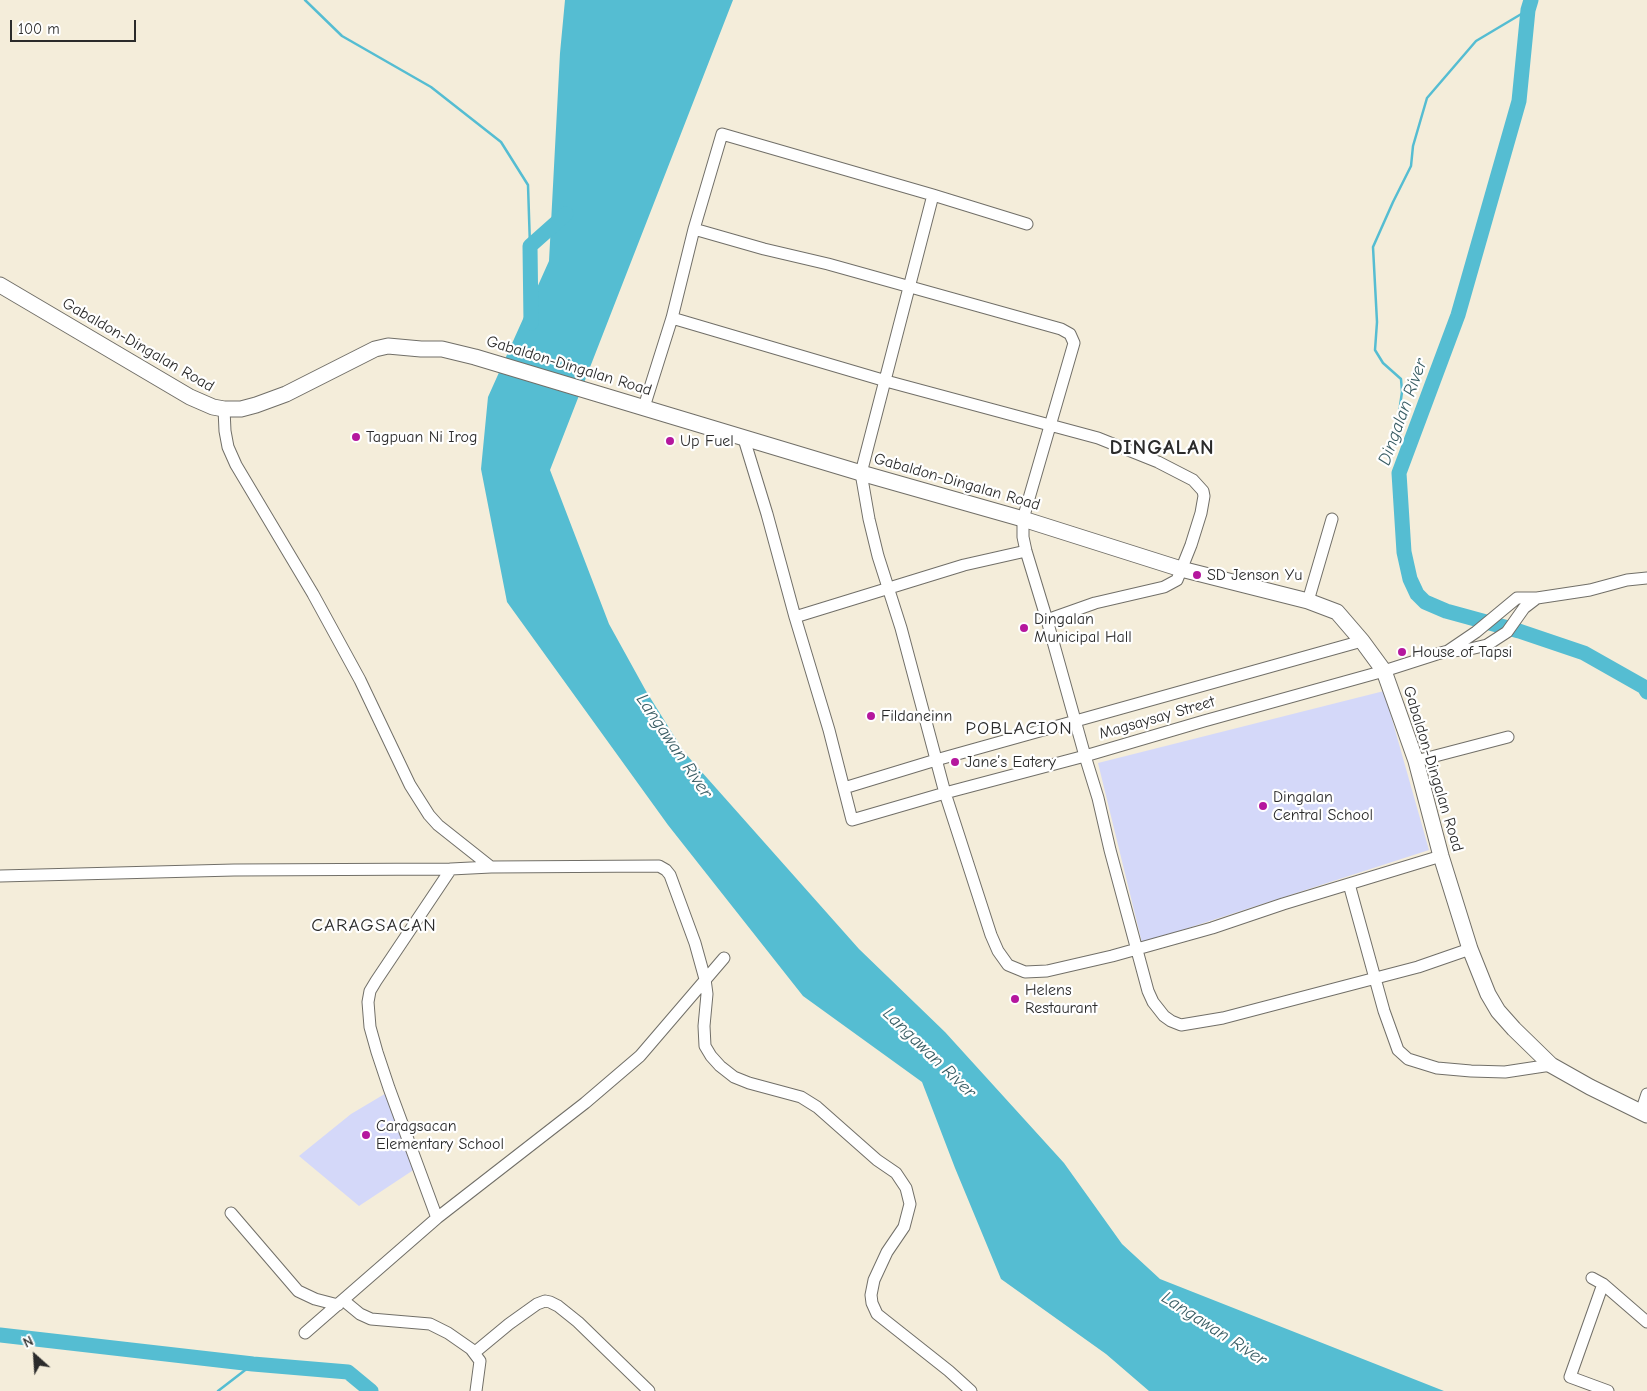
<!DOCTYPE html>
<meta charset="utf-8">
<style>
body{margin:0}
#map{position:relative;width:1647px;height:1391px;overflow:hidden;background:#f4edda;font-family:"Comic Neue",sans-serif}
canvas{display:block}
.north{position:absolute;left:10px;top:1331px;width:50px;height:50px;-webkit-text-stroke:4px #fff;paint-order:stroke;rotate:334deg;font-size:14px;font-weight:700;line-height:20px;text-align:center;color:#2b2b2b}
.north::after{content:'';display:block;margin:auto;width:18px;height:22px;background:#2b2b2b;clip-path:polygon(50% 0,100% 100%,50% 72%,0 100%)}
.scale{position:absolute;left:10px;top:20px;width:126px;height:22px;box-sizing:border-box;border:2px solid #2b2b2b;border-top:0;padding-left:6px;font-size:15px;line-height:18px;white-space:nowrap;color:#2b2b2b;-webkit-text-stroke:4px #fff;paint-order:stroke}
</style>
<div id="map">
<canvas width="1647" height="1391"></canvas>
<div class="north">N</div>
<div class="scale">100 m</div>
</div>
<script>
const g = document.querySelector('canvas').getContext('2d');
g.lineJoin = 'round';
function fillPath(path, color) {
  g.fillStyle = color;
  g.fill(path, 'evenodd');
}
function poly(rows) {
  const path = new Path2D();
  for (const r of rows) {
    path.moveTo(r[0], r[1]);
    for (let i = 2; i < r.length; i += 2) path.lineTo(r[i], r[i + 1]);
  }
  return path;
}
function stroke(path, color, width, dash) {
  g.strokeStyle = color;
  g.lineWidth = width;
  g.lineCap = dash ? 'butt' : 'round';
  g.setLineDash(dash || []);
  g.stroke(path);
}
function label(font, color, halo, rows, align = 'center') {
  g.font = font + ' "Comic Neue",sans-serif';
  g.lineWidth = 4.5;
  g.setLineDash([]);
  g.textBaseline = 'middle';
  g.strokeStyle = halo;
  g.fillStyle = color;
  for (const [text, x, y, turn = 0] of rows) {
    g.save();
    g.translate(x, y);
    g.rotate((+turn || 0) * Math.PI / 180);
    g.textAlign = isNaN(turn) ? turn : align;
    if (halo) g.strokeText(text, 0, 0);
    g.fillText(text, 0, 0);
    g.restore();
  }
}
fillPath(poly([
 [1384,691,1429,850,1142,943,1098,763],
 [388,1092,421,1165,359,1206,299,1156,351,1114]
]), '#d4d8f9');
fillPath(poly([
 [565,0,733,0,550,470,609,624,646,691,684,752,859,949,945,1032,1064,1163,1122,1244,1160,1279,1444,1391,1149,1391,1106,1354,1001,1279,955,1168,922,1082,803,996,668,825,507,602,481,469,488,397,549,261,560,53]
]), '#55bdd2');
stroke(poly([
 [305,0,342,36,431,87,501,142,528,185,530,246],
 [1407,452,1395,423,1399,413,1402,392,1401,379,1383,363,1375,350,1377,322,1373,247,1393,202,1411,166,1413,146,1427,98,1476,41,1528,10],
 [218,1391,253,1364]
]), '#55bdd2', 2.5);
stroke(poly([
 [1531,0,1528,10,1519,101,1458,315,1399,473,1404,552,1410,579,1417,594,1425,602,1446,611,1519,631,1584,653,1644,687,1647,692],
 [531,323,530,246,566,214],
 [0,1335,253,1364,348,1372,371,1391]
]), '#55bdd2', 15);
const minor = poly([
 [933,195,861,473,869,519,878,556,901,628,945,793,991,935,998,951,1008,965,1025,972,1047,971,1112,956,1212,928,1283,904,1441,856],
 [694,229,764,249,828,264,1061,329,1070,334,1074,343,1023,519,1023,537,1026,551,1047,620,1085,756,1098,798,1110,850,1148,991,1153,1002,1164,1016,1171,1021,1181,1025,1223,1018,1418,967,1470,949],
 [672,318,886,381,1098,438,1158,462,1193,480,1203,491,1204,496,1201,513,1191,545,1177,580,1164,587,1095,603,1047,620],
 [644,407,672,318,694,229,722,134,933,195,1027,224],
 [224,409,225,431,228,447,236,465,313,594,360,680,410,785,429,815,438,825,491,867,659,866,666,870,670,875,695,943,705,979,707,994,704,1026,705,1046,711,1056,720,1066,734,1077,749,1083,801,1097,817,1107,877,1160,896,1173,906,1188,910,1204,904,1227,887,1252,874,1280,871,1295,872,1303,877,1314,949,1371,971,1391],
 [744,439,767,514,795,617,829,730,852,820,945,793,1085,756,1204,721,1384,671,1437,654,1448,651,1466,650,1487,645,1507,632,1524,608,1537,598,1590,590,1627,580,1647,578],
 [1308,601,1332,519],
 [795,617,964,565,1026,551],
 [1448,651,1476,632,1517,598,1537,598],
 [1416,761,1508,737],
 [844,788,936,760,1362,641],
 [0,876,234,870,451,869,491,867],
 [1349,884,1384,1011,1398,1050,1408,1059,1437,1068,1471,1071,1505,1072,1551,1065],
 [1641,1112,1647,1094],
 [231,1213,298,1291,315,1299,338,1305],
 [437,1218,389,1088,377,1052,370,1027,368,1002,370,991,376,981,451,869],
 [1592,1278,1603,1284,1647,1322],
 [1603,1284,1570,1377,1608,1391],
 [343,1300,360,1314,371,1319,430,1324,448,1333,471,1349,480,1361,476,1391],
 [305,1333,437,1218,585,1103,640,1056,724,958],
 [474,1353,509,1324,537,1304,545,1301,550,1302,558,1306,578,1322,649,1391]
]);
const major = poly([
 [0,285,190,397,213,407,224,409,241,409,256,405,286,394,375,349,388,346,421,349,442,349,475,357,861,473,1023,519,1181,569,1308,601,1337,612,1362,641,1384,671,1416,761,1441,856,1470,949,1488,994,1498,1011,1514,1029,1551,1065,1590,1087,1647,1115]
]);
stroke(minor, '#716f68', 13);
stroke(major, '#716f68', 17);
stroke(minor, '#fff', 11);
stroke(major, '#fff', 15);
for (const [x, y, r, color] of [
 [356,437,5,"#b5179e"],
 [670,441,5,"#b5179e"],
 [1197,575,5,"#b5179e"],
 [1024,628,5,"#b5179e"],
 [1402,652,5,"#b5179e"],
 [871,716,5,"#b5179e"],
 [955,762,5,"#b5179e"],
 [1263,806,5,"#b5179e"],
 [1015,999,5,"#b5179e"],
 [366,1135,5,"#b5179e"]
]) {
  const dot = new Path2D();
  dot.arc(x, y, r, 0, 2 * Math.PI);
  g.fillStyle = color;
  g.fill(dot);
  stroke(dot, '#fff', 2);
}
label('16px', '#2b2b2b', '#fff', [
 ["Gabaldon-Dingalan Road",138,345,30],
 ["Gabaldon-Dingalan Road",569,366,17],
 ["Gabaldon-Dingalan Road",957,482,16],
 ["Magsaysay Street",1157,718,-16],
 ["Gabaldon-Dingalan Road",1433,769,73]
]);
label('16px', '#2b2b2b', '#fff', [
 ["Tagpuan Ni Irog",366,437],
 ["Up Fuel",680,441],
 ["SD Jenson Yu",1207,575],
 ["Dingalan",1034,619],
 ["Municipal Hall",1034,637],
 ["House of Tapsi",1412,652],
 ["Fildaneinn",881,716],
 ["Jane’s Eatery",965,762],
 ["Dingalan",1273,797],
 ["Central School",1273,815],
 ["Helens",1025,990],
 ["Restaurant",1025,1008],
 ["Caragsacan",376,1126],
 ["Elementary School",376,1144]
], 'left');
label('italic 18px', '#3a5e65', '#fff', [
 ["Dingalan River",1403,412,-70],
 ["Langawan River",674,746,56],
 ["Langawan River",929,1053,44],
 ["Langawan River",1214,1329,33]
]);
g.letterSpacing = '1px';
label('19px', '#2b2b2b', '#fff', [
 ["POBLACION",1019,729],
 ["CARAGSACAN",374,926]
]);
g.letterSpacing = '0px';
g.letterSpacing = '1px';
label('bold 21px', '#2b2b2b', '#fff', [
 ["DINGALAN",1162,448]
]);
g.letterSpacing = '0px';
</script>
